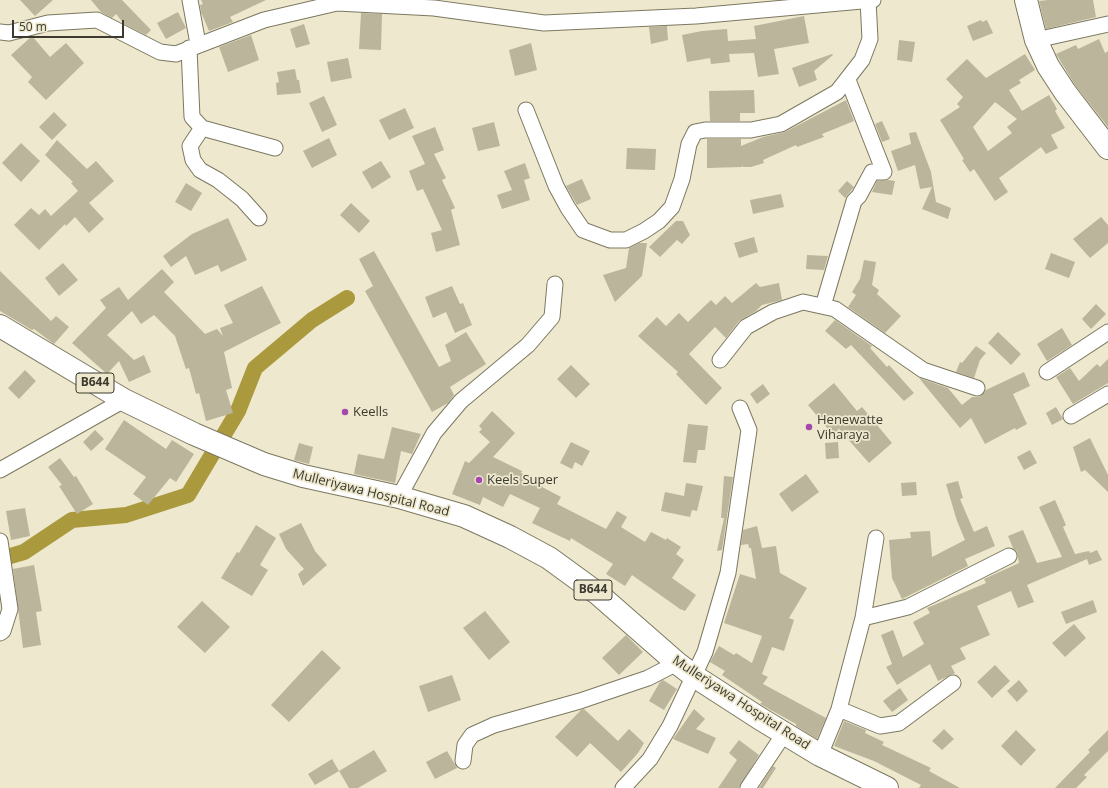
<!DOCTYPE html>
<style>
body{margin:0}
#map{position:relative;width:1108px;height:788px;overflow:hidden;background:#eee9ce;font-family:"Open Sans",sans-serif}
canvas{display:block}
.scale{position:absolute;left:12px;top:20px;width:112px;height:18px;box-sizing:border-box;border:2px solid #3c3a2f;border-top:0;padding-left:5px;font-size:12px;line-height:14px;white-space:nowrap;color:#3c3a2f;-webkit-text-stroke:3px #eee9ce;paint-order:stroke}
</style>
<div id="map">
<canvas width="1108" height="788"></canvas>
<div class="scale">50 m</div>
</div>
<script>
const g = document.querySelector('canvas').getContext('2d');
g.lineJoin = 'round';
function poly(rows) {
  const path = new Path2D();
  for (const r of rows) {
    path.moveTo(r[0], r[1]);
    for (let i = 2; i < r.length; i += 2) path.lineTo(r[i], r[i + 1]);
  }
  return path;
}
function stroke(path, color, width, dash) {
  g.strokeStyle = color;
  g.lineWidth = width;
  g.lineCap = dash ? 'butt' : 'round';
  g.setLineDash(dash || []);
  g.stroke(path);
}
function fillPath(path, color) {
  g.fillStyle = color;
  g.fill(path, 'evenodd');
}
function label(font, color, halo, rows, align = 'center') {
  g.font = font + ' "Open Sans",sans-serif';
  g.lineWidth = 3.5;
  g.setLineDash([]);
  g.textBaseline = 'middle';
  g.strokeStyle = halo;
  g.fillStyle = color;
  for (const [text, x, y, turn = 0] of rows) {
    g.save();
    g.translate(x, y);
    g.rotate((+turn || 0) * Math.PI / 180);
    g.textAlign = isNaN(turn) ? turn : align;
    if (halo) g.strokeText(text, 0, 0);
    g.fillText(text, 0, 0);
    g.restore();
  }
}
stroke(poly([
 [0,559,24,552,72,520,126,515,188,495,238,411,255,368,312,320,347,298]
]), '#aa993d', 16);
fillPath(poly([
 [20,0,53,0,35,16],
 [91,0,122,0,151,30,146,35,124,24,116,14,112,18,101,12],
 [201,0,266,0,230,17,233,22,209,31,201,12,200,5,203,4],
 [1048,0,1093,0,1096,17,1046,29,1039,1],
 [178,12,186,28,166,39,157,23],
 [361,13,382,14,381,50,359,49],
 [804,16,809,43,774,49,779,74,758,77,754,53,729,54,730,62,711,64,710,58,687,62,682,35,702,31,727,29,728,41,756,39,754,26],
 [981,20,982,22,987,20,993,33,973,41,967,26],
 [304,24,310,44,296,48,290,29],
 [667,26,668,40,651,44,649,27],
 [251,35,259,60,228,72,219,47],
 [32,36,50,57,66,43,84,63,46,100,28,82,32,77,11,55],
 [1099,39,1105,53,1108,51,1108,127,1075,85,1056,54,1076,45,1078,49],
 [899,40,915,42,912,62,897,60],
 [531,43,537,70,515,76,509,50],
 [832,54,833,55,814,71,817,80,799,87,792,68],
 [1025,54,1035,70,1019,80,1021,83,1009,90,1022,111,1049,95,1057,109,1055,111,1065,128,1051,135,1058,148,1046,154,1041,147,999,178,1008,192,995,201,974,169,970,172,962,160,964,159,940,120,960,107,957,104,963,97,946,79,967,59,986,78],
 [995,102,1017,119,1007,127,1012,133,988,151,973,127],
 [348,58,352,78,331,82,327,62],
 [295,69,297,80,299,80,301,93,277,95,276,83,279,82,277,72],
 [754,90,755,113,740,113,740,121,710,121,709,91],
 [324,96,337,125,322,132,309,103],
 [846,100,854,121,822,134,824,137,797,147,796,145,763,160,764,163,751,167,743,167,743,165,742,167,707,168,707,139,741,139,741,146,763,137,785,132],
 [405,108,414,128,389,140,379,120],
 [54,112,67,125,52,140,39,127],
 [882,121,890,139,882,142,875,124],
 [494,122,500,146,478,151,472,128],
 [435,127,444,150,434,154,446,178,442,180,455,208,451,210,460,245,436,252,431,233,442,230,423,189,417,191,409,171,425,164,412,136],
 [916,132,931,172,936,202,951,208,948,219,922,209,932,187,920,189,915,165,898,171,891,151,911,144,909,133],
 [329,138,337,155,312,168,303,151],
 [57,140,87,169,96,161,114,181,89,203,104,219,89,233,75,217,66,226,65,224,39,250,14,225,31,208,39,215,45,209,51,216,78,191,71,183,73,182,45,155],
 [21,143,40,161,21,182,2,163],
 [627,148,656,149,655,170,626,169],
 [381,161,391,177,372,189,362,172],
 [525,163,530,178,524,180,530,200,502,209,497,195,512,190,504,171],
 [582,179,591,199,577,205,566,186],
 [889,180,895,181,892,195,872,192,877,181],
 [847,181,854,187,845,198,838,191],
 [186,183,202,193,191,211,175,202],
 [781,194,784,207,753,214,750,200],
 [351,203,370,221,359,233,340,215],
 [1101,217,1108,225,1108,243,1090,258,1073,239],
 [228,218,247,260,221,272,218,265,195,275,186,256,171,267,163,256,192,234],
 [676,221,683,221,690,235,682,244,677,240,660,257,649,247],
 [754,237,758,252,739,258,734,243],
 [639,243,647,243,642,276,615,302,603,275,626,268,629,248],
 [374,251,439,367,451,361,445,345,466,332,486,364,450,387,454,395,448,403,432,412,365,291,373,286,359,259],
 [1051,253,1075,262,1069,278,1045,269],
 [807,255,828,256,824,270,806,269],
 [864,260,876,262,872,285,879,290,877,294,901,316,885,333,848,307,856,295,852,292,860,279],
 [63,263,78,280,59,296,45,278],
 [162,269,174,282,164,292,205,334,217,329,223,336,220,328,233,323,224,305,262,286,281,323,224,352,232,388,226,390,233,413,206,421,199,393,196,394,189,368,186,369,175,336,154,315,141,324,132,311,107,335,134,360,144,355,151,372,129,382,119,361,107,374,72,343,106,308,100,300,119,287,128,300],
 [0,271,51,321,56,316,69,327,54,344,34,329,32,330,0,311],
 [756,283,760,287,779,283,782,300,762,305,756,311,739,321,726,338,715,327,689,354,722,388,706,405,676,374,678,372,638,336,657,317,666,326,679,313,688,322,711,300,716,305,725,296,732,303],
 [452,286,460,304,463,303,472,325,455,333,446,312,433,318,425,297],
 [1096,304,1106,314,1091,329,1082,319],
 [835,320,872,346,870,348,887,367,889,365,914,393,904,401,851,345,846,349,825,331],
 [1062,328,1072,345,1047,361,1037,344],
 [998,332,1021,354,1011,365,988,343],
 [976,346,986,353,980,360,974,378,956,372,960,362,962,363],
 [1108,359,1108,383,1073,404,1056,377,1070,368,1079,381,1097,364,1100,367],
 [571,365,590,384,576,398,557,379],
 [25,370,36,381,19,399,8,388],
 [1024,372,1030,386,1013,394,1027,424,1016,430,1015,428,985,444,971,418,960,428,919,378,948,388,962,405,972,397,979,397,986,390],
 [834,383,857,411,862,407,892,443,869,463,838,428,838,441,808,405],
 [763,384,770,394,757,404,750,394],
 [1056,407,1063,419,1052,425,1046,413],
 [492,411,515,433,493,457,522,471,521,473,543,484,542,487,561,497,557,504,606,529,617,511,627,517,621,527,645,542,651,532,666,540,667,538,681,547,676,554,684,560,672,578,696,595,685,611,680,609,632,575,625,586,606,574,613,564,571,538,570,541,532,523,540,508,510,494,503,507,483,497,480,505,452,494,465,461,469,463,490,442,479,432,482,429,479,426],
 [124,420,166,449,172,440,194,454,176,482,170,478,148,505,133,494,146,477,105,449],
 [688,424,708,426,705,450,698,450,696,463,683,462],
 [392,427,421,434,412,454,401,451,395,483,354,474,358,454,384,459],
 [95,430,104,439,91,451,83,442],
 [1090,438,1108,475,1108,492,1085,470,1081,472,1073,447],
 [571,442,590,451,582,466,575,462,572,469,560,463],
 [838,442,839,458,826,459,825,443],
 [299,443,313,447,309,464,294,460],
 [1030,450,1037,463,1024,470,1017,457],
 [60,458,74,477,76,476,93,504,77,514,59,486,62,485,48,467],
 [806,474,819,492,792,512,779,494],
 [724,476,733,477,722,550,717,551,724,518,721,518],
 [958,481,963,498,960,499,974,532,987,526,995,546,965,559,968,566,902,599,892,578,889,540,911,538,910,532,930,531,932,557,965,540,957,521,946,484],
 [916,482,917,495,902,496,901,483],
 [686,483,703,486,697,511,692,510,690,517,661,511,665,492,684,496],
 [1055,500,1066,525,1063,527,1075,554,1089,551,1090,553,1097,550,1102,560,1089,565,1087,559,1027,585,1034,602,1018,608,1011,591,977,606,990,635,960,648,966,659,951,666,955,673,938,681,930,664,897,685,886,667,892,664,881,635,893,630,903,657,924,644,913,622,930,613,927,608,986,583,984,579,1019,563,1017,552,1013,548,1008,536,1023,530,1037,563,1062,557,1039,507],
 [25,508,30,536,11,540,6,511],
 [301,523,315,551,327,565,303,586,298,574,304,569,286,549,279,534],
 [256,525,276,538,260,565,268,570,252,596,221,578,237,552,239,553],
 [757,526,762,548,776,546,780,573,807,588,789,618,794,620,784,651,772,647,762,674,768,677,763,684,826,718,817,739,796,726,796,724,760,704,762,702,722,675,725,671,710,662,719,646,734,655,736,653,752,663,762,636,724,623,740,574,756,579,751,548,749,548,748,544,741,545,743,530],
 [34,565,42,611,36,612,41,645,23,648,13,569],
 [1093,600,1097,612,1066,624,1061,612],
 [202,601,230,627,205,653,177,627],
 [485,611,510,642,489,660,463,628],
 [1074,624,1086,638,1065,657,1052,643],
 [626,635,643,652,619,675,602,658],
 [322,650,341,668,289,722,271,705],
 [995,665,1010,681,992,698,977,682],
 [452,675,461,700,428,712,419,686],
 [663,680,677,689,664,710,649,701,660,682],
 [1019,680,1028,691,1017,702,1007,691],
 [900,688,908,700,892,712,883,701],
 [584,709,618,741,629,729,644,743,638,753,621,772,590,743,577,757,555,737,581,710],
 [694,709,705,719,696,729,716,738,708,754,673,739],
 [844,721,866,730,865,733,884,742,882,745,931,768,929,771,960,788,919,788,921,785,874,761,834,746],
 [944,729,954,739,942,750,932,741],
 [1016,730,1036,750,1021,766,1001,746],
 [1108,730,1108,751,1084,775,1087,777,1076,788,1055,788,1090,752,1088,750],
 [739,740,759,755,739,788,718,788,737,760,729,753],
 [374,750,387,771,358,788,349,788,339,771],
 [447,751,457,768,435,779,426,762],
 [332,759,339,771,315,785,308,774],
 [773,766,776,768,763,788,759,788]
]), '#bab59b');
const street = poly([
 [190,0,198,44],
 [0,32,9,33,48,23,97,20,160,52,176,54,264,20,337,3,434,8,544,23,696,16,873,0],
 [1036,40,1108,24],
 [189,48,192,117,202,128,275,148],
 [526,110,556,186,568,208,583,230,610,240,626,240,644,231,659,221,672,207,682,179,689,144,695,132,705,130,751,130,781,124,837,92,862,60,870,39,868,0],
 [202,128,190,146,193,160,200,170,218,180,242,199,259,218],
 [823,306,854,201,859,196,872,172,884,172,848,80],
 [720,360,746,327,773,312,803,302,835,309,923,370,977,388],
 [1047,372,1108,332],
 [1071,416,1108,394],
 [0,470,124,400],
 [399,497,434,433,461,401,528,345,552,317,555,284],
 [0,541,10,609,3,631,0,633],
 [863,618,908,607,1009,556],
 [839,709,880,726,899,723,953,683],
 [820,755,839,709,863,618,876,538],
 [463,761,465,745,472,735,494,725,580,701,648,678,677,663],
 [623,788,650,759,670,726,705,652,728,573,749,430,740,408],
 [748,788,784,734]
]);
const secondary = poly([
 [1026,0,1036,40,1048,66,1065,92,1108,148]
]);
const primary = poly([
 [0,326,124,400,194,434,264,464,303,476,399,497,464,516,510,537,549,558,597,593,677,663,694,676,759,718,820,755,887,788]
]);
stroke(street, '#7c7860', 17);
stroke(secondary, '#7c7860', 24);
stroke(primary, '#7c7860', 24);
stroke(street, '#fff', 15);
stroke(secondary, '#fff', 22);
stroke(primary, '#fff', 22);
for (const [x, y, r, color] of [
 [345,412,4,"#a647af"],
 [809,427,4,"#a647af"],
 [479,480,4,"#a647af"]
]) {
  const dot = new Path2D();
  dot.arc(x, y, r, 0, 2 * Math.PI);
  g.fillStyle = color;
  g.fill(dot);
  stroke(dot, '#eee9ce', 1.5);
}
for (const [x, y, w] of [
 [95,383,38],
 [593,590,38]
]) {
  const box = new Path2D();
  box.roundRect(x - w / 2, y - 10, w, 20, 3);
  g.fillStyle = '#eee9ce';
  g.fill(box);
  stroke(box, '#3c3a2f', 1);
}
label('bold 12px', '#3c3a2f', null, [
 ["B644",95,383],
 ["B644",593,590]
]);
label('13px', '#3c3a2f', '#eee9ce', [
 ["Keells",353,412],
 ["Henewatte",817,420],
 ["Viharaya",817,435],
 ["Keels Super",487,480]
], 'left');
label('13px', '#3c3a2f', '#eee9ce', [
 ["Mulleriyawa Hospital Road",371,493,14],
 ["Mulleriyawa Hospital Road",741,703,33]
]);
</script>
